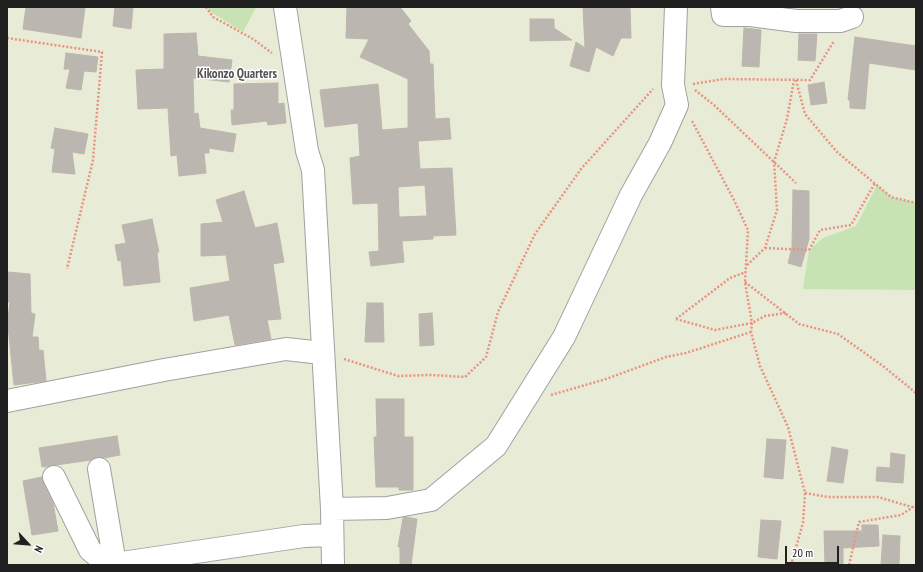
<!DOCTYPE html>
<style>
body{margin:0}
#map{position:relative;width:923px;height:572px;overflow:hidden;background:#efede8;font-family:"PT Sans Narrow",sans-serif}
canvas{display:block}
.frame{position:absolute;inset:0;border:8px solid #202020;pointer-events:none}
.north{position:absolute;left:8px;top:524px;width:40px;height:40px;-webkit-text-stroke:3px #fff;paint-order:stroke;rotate:116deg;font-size:11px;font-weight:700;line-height:16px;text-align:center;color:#202020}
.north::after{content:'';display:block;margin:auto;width:14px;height:18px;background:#202020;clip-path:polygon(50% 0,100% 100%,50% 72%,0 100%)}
.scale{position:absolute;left:785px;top:546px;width:54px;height:18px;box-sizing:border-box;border:2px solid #202020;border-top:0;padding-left:5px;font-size:12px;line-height:14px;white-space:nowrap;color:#202020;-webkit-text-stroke:3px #fff;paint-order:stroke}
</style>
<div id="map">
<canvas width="923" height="572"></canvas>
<div class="frame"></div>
<div class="north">N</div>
<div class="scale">20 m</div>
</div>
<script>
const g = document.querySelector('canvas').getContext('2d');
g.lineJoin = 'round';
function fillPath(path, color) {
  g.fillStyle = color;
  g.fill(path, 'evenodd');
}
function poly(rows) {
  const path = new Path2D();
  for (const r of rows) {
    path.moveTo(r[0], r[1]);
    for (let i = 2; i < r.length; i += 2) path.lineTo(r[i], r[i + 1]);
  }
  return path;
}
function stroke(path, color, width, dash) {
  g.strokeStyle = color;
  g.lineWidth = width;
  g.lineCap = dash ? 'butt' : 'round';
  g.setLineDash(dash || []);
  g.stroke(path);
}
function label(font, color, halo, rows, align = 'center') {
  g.font = font + ' "PT Sans Narrow",sans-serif';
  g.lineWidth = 3;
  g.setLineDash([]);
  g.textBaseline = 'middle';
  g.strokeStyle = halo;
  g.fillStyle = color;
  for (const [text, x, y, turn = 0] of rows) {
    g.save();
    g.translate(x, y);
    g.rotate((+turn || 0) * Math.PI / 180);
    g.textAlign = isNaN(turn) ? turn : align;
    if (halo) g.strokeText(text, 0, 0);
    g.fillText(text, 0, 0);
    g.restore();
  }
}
fillPath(poly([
 [7,7,916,7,916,565,7,565]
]), '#e8ebd6');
fillPath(poly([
 [209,7,256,7,243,32,208,10],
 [877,185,891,197,916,203,916,290,803,289,809,250,823,238,856,226]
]), '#c7e3b4');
const building = poly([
 [26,7,85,7,81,38,23,29,26,7],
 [115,7,133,7,131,29,113,26,115,7],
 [347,7,400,7,411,21,408,24,429,51,430,64,433,64,435,119,449,118,451,139,418,141,420,169,452,168,456,235,433,236,433,239,402,241,404,262,371,266,369,252,379,251,378,203,353,204,350,158,360,156,358,123,325,127,320,90,378,84,382,130,408,128,408,79,360,57,369,39,346,38,347,7],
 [425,185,427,216,399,217,398,187,425,185],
 [630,7,631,38,621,38,613,56,596,47,589,72,570,66,576,42,585,48,583,8,630,7],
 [530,19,554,19,554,28,572,40,530,41,530,19],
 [744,28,761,30,759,67,742,66,744,28],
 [196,33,198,56,232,60,229,82,193,78,194,114,198,113,200,128,236,134,233,152,209,148,209,153,204,153,206,173,179,176,177,155,171,156,168,108,138,109,136,70,164,69,164,34,196,33],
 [799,34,817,34,815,61,798,60,799,34],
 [855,37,916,46,916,70,869,63,865,109,850,108,850,100,848,100,855,37],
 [66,53,98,57,96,72,84,71,81,90,66,88,70,69,64,69,66,53],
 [824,82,827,103,811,105,808,85,824,82],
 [278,83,278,104,284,103,286,123,268,125,267,121,232,125,231,110,234,110,234,84,278,83],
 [55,128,88,134,84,154,72,152,75,174,52,172,55,149,51,148,55,128],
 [793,190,809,191,809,239,801,267,788,263,792,248,793,190],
 [244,191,255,228,277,223,284,262,273,264,281,319,267,320,271,339,235,345,229,315,194,321,190,288,230,281,226,255,201,256,201,224,223,222,216,200,244,191],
 [152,219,159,252,157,252,160,282,124,286,121,260,118,261,115,245,126,243,122,225,152,219],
 [7,272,30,274,31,313,35,314,32,337,38,337,39,351,43,350,46,381,14,385,8,326,7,326,10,302,7,302,7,272],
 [367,303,383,303,384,342,365,342,367,303],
 [432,313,434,345,420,346,419,314,432,313],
 [376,399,404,399,404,437,413,437,413,490,399,490,399,487,376,487,374,437,377,437,376,399],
 [117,436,120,455,104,458,97,457,91,460,42,467,39,448,117,436],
 [767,439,786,440,783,479,764,477,767,439],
 [832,447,848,450,843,483,827,481,832,447],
 [891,453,905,455,903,483,876,481,877,467,890,468,891,453],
 [42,477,53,503,58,531,32,535,23,481,42,477],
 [405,517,417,519,411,565,400,565,400,547,398,547,403,518,405,517],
 [761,520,781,521,777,559,758,557,761,520],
 [862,525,878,525,879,546,843,548,843,565,825,565,824,531,862,531,862,525],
 [883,535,900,536,899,565,881,565,883,535]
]);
fillPath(building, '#bcb6b1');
stroke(building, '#bfb6ac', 1);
const minor = poly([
 [285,7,307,151,313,170,332,509,333,565],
 [722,7,723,15,750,15,796,21,840,21,852,17],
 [7,401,164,370,286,349,322,353],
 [99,469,115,564],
 [54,477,90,550,104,562,115,564,304,536,332,535],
 [332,509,387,508,431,500,496,446,564,337,631,195,660,143,677,105,673,85,676,7]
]);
stroke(minor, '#a1a1a1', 24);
stroke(poly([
 [206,7,213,17,253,39,272,53],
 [7,38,102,52,93,160,67,269],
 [796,80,805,114,837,152,891,197,916,203],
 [693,84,723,79,810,80,834,41],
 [695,90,714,105,796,183],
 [692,121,734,200,748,230,745,282,752,323,751,332,760,366,788,427,805,493,803,523,791,565],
 [765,248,809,250,820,230,851,225,875,183],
 [747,265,765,248,777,210,774,162,787,119,794,80],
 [745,282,799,324,838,334,883,366,916,393],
 [676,319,715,330,752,323,765,316,786,313],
 [676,319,730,278,746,272],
 [344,359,398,376,431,375,465,377,486,357,498,312,535,234,581,169,653,89],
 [551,395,606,379,666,357,686,353,751,332],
 [805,493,828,497,878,497,912,507],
 [849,565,859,522,901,515,916,505]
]), '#e9937f', 2.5, [2, 2]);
stroke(minor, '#fff', 22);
label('bold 13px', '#535353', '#fff', [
 ["Kikonzo Quarters",237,74]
]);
</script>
